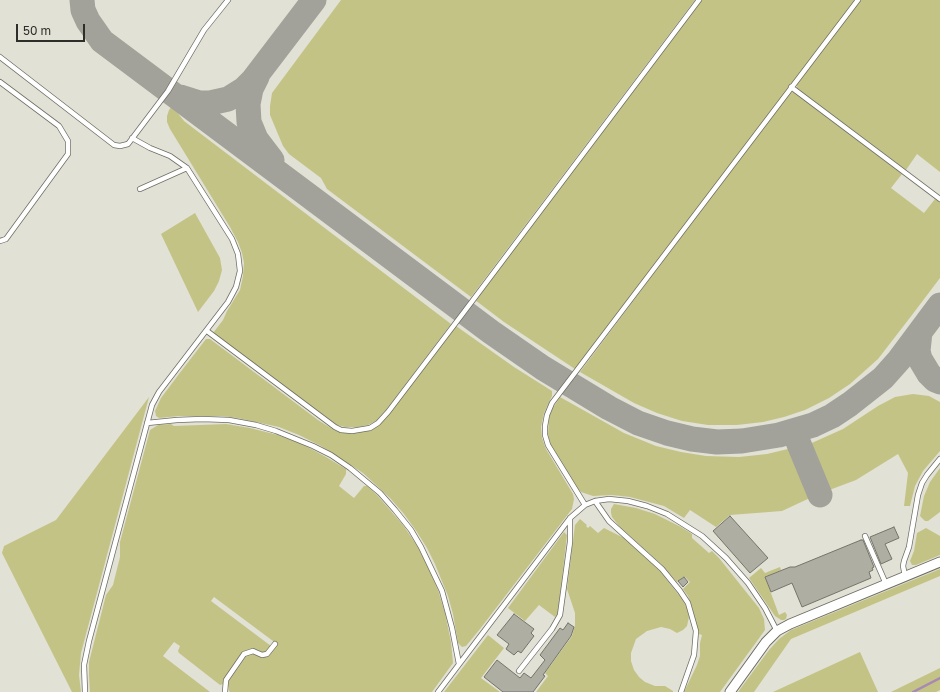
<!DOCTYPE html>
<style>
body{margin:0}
#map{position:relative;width:940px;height:692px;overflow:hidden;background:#e1e1d6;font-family:"Golos Text",sans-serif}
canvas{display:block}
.scale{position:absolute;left:16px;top:24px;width:69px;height:18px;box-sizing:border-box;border:2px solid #2d2d29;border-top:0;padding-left:5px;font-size:12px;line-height:14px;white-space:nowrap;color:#2d2d29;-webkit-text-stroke:3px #e1e1d6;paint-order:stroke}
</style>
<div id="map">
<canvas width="940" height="692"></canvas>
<div class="scale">50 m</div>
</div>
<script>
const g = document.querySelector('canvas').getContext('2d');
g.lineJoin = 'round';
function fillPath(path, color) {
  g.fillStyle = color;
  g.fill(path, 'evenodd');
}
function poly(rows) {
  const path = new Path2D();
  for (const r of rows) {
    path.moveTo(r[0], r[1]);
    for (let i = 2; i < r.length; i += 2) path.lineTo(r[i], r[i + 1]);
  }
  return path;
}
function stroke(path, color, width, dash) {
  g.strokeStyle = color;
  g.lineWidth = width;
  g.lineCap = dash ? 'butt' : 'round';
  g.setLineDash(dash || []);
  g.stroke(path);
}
fillPath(poly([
 [341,0,695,0,471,297,327,189,321,178,289,154,283,146,270,115,270,106,272,93],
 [702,0,856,0,575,369,504,322,475,300],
 [860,0,940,0,940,172,917,154,906,170,797,88,797,83],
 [794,92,902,174,891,188,924,213,935,199,940,202,940,278,912,315,878,359,850,384,829,398,805,410,784,417,763,422,737,425,708,425,682,421,657,413,634,403,580,372,789,93],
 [172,106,184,121,451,324,386,410,376,421,368,425,358,427,345,427,337,425,216,336,213,333,223,320,227,311,240,290,243,276,244,263,242,253,238,242,230,227,170,129,167,122,167,116,169,110],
 [195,213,220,258,222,270,219,281,214,291,198,312,161,234],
 [456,326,514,367,552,391,552,396,544,413,541,427,542,438,546,449,573,494,574,499,572,509,480,629,466,646,462,647,458,643,453,614,448,596,435,564,427,548,417,532,404,514,390,498,363,473,321,446,299,435,279,427,237,418,222,416,179,416,159,418,156,416,155,411,161,398,179,374,206,339,210,339,318,420,334,430,343,433,354,433,369,430,379,424],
 [913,394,929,396,940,402,940,451,923,471,915,486,910,506,904,506,908,473,898,454,856,480,824,492,805,446,843,429,878,406,895,397],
 [149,397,81,653,79,675,81,692,72,692,2,553,4,546,56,520],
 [560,397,624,433,656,446,681,452,706,456,739,457,767,454,792,448,812,497,782,511,730,515,716,527,690,510,684,518,664,506,630,497,612,495,593,496,581,492,575,486,560,460,550,444,548,434,549,418,553,408],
 [171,424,174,426,226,424,250,428,278,435,302,444,326,457,346,469,346,474,339,486,354,498,364,486,367,486,377,495,403,525,418,547,429,569,438,590,445,613,451,642,453,663,432,692,230,692,229,691,228,682,247,655,251,653,260,656,269,655,277,644,214,597,211,601,271,646,265,652,262,652,255,649,250,649,246,651,226,676,223,684,220,685,179,653,178,651,180,646,174,642,163,656,210,692,90,692,89,676,89,662,106,595,113,585,120,557,120,542,150,430,158,425],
 [940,468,940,512,928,521,925,521,920,516,924,496,930,482],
 [614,504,636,508,655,514,681,527,692,534,692,538,709,553,712,551,719,558,759,608,764,619,765,630,720,692,684,692,697,665,700,656,700,643,702,635,699,634,692,607,688,596,683,589,690,582,684,576,677,582,661,564,619,526,612,517,611,513,611,509],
 [580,519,587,525,586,526,588,528,590,526,598,533,604,528,624,538,660,571,682,599,687,608,689,617,687,626,683,630,677,633,670,629,661,627,647,631,636,639,631,653,631,661,634,670,639,677,645,682,655,686,665,686,673,691,673,692,536,692,548,676,545,673,572,636,575,625,575,613,567,589,575,525],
 [926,528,940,536,940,555,916,565,912,565,910,561,914,551,917,533],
 [564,532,567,535,558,613,555,617,539,605,525,621,508,608],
 [780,567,781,570,765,577,779,615,785,612,787,615,786,619,784,620,781,620,775,616,749,578,761,568,765,573],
 [940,569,940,576,791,639,754,692,738,692,769,650,779,639,791,630],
 [488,635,504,648,481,678,500,692,444,692],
 [860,652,878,692,773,692],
 [940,668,940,690,936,692,891,692]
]), '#c4c386');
stroke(poly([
 [913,692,940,678]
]), '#a889b4', 2.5);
stroke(poly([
 [82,0,83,10,88,21,102,41,491,332,543,368,609,408,638,423,667,433,692,439,717,442,742,441,779,435,813,425,832,416,850,404,883,378,899,360,940,305],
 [257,77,251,89,248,104,249,122,256,139,272,160],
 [180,97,199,103,210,103,228,99,244,89,253,80,314,0],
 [920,332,918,351,920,359,929,374,935,380,940,382],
 [794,432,820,495]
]), '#a2a29a', 25);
const building = poly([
 [730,516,768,558,750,573,713,531,730,516],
 [894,527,899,538,885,544,892,559,881,564,870,537,894,527],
 [861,540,863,540,874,567,872,568,873,570,869,572,871,578,802,607,792,583,771,592,765,577,790,567,795,567,861,540],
 [684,577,688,582,683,587,678,581,684,577],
 [514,614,534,629,531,633,534,636,521,653,518,651,514,655,506,649,509,644,497,635,514,614],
 [568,623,574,627,571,636,543,675,545,676,533,692,503,692,484,677,497,660,520,678,524,673,531,678,545,660,540,655,560,628,563,630,568,623]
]);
fillPath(building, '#aeaea3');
stroke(building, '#74746a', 1);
const service = poly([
 [0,57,114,145,120,146,128,144,168,91,204,30,228,0],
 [0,82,59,126,68,141,68,154,6,239,0,241],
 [791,87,940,199],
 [140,189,187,168],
 [207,331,335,427,341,430,352,431,370,428,378,423,388,412,464,312,699,0],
 [147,423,177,420,202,419,229,420,256,425,276,431,313,446,331,455,350,468,380,493,395,510,411,530,421,547,442,591,452,628,459,664],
 [595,501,609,521,662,569,680,591,688,603,696,631,694,655,681,692],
 [585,505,548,445,545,435,545,426,547,415,552,403,858,0],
 [865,536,886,584],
 [905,576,903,566,904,561,909,547,918,495,922,483,927,475,940,459],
 [519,671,552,629,560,615,570,542,570,518],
 [85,692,84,665,89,641,152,405,159,392,228,302,236,287,240,271,238,254,232,239,187,168,170,156,150,148,132,138],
 [225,692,226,680,244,654,253,651,262,655,267,654,275,644],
 [438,692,570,518,585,505,595,501,609,499,628,501,647,506,667,514,702,536,726,558,748,583,765,608,777,631]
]);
const minor = poly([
 [730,692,766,642,777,631,790,624,940,562]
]);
stroke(service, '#6e6e64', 6);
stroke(minor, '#6e6e64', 11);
stroke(service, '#fff', 4.5);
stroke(minor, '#fff', 9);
</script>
